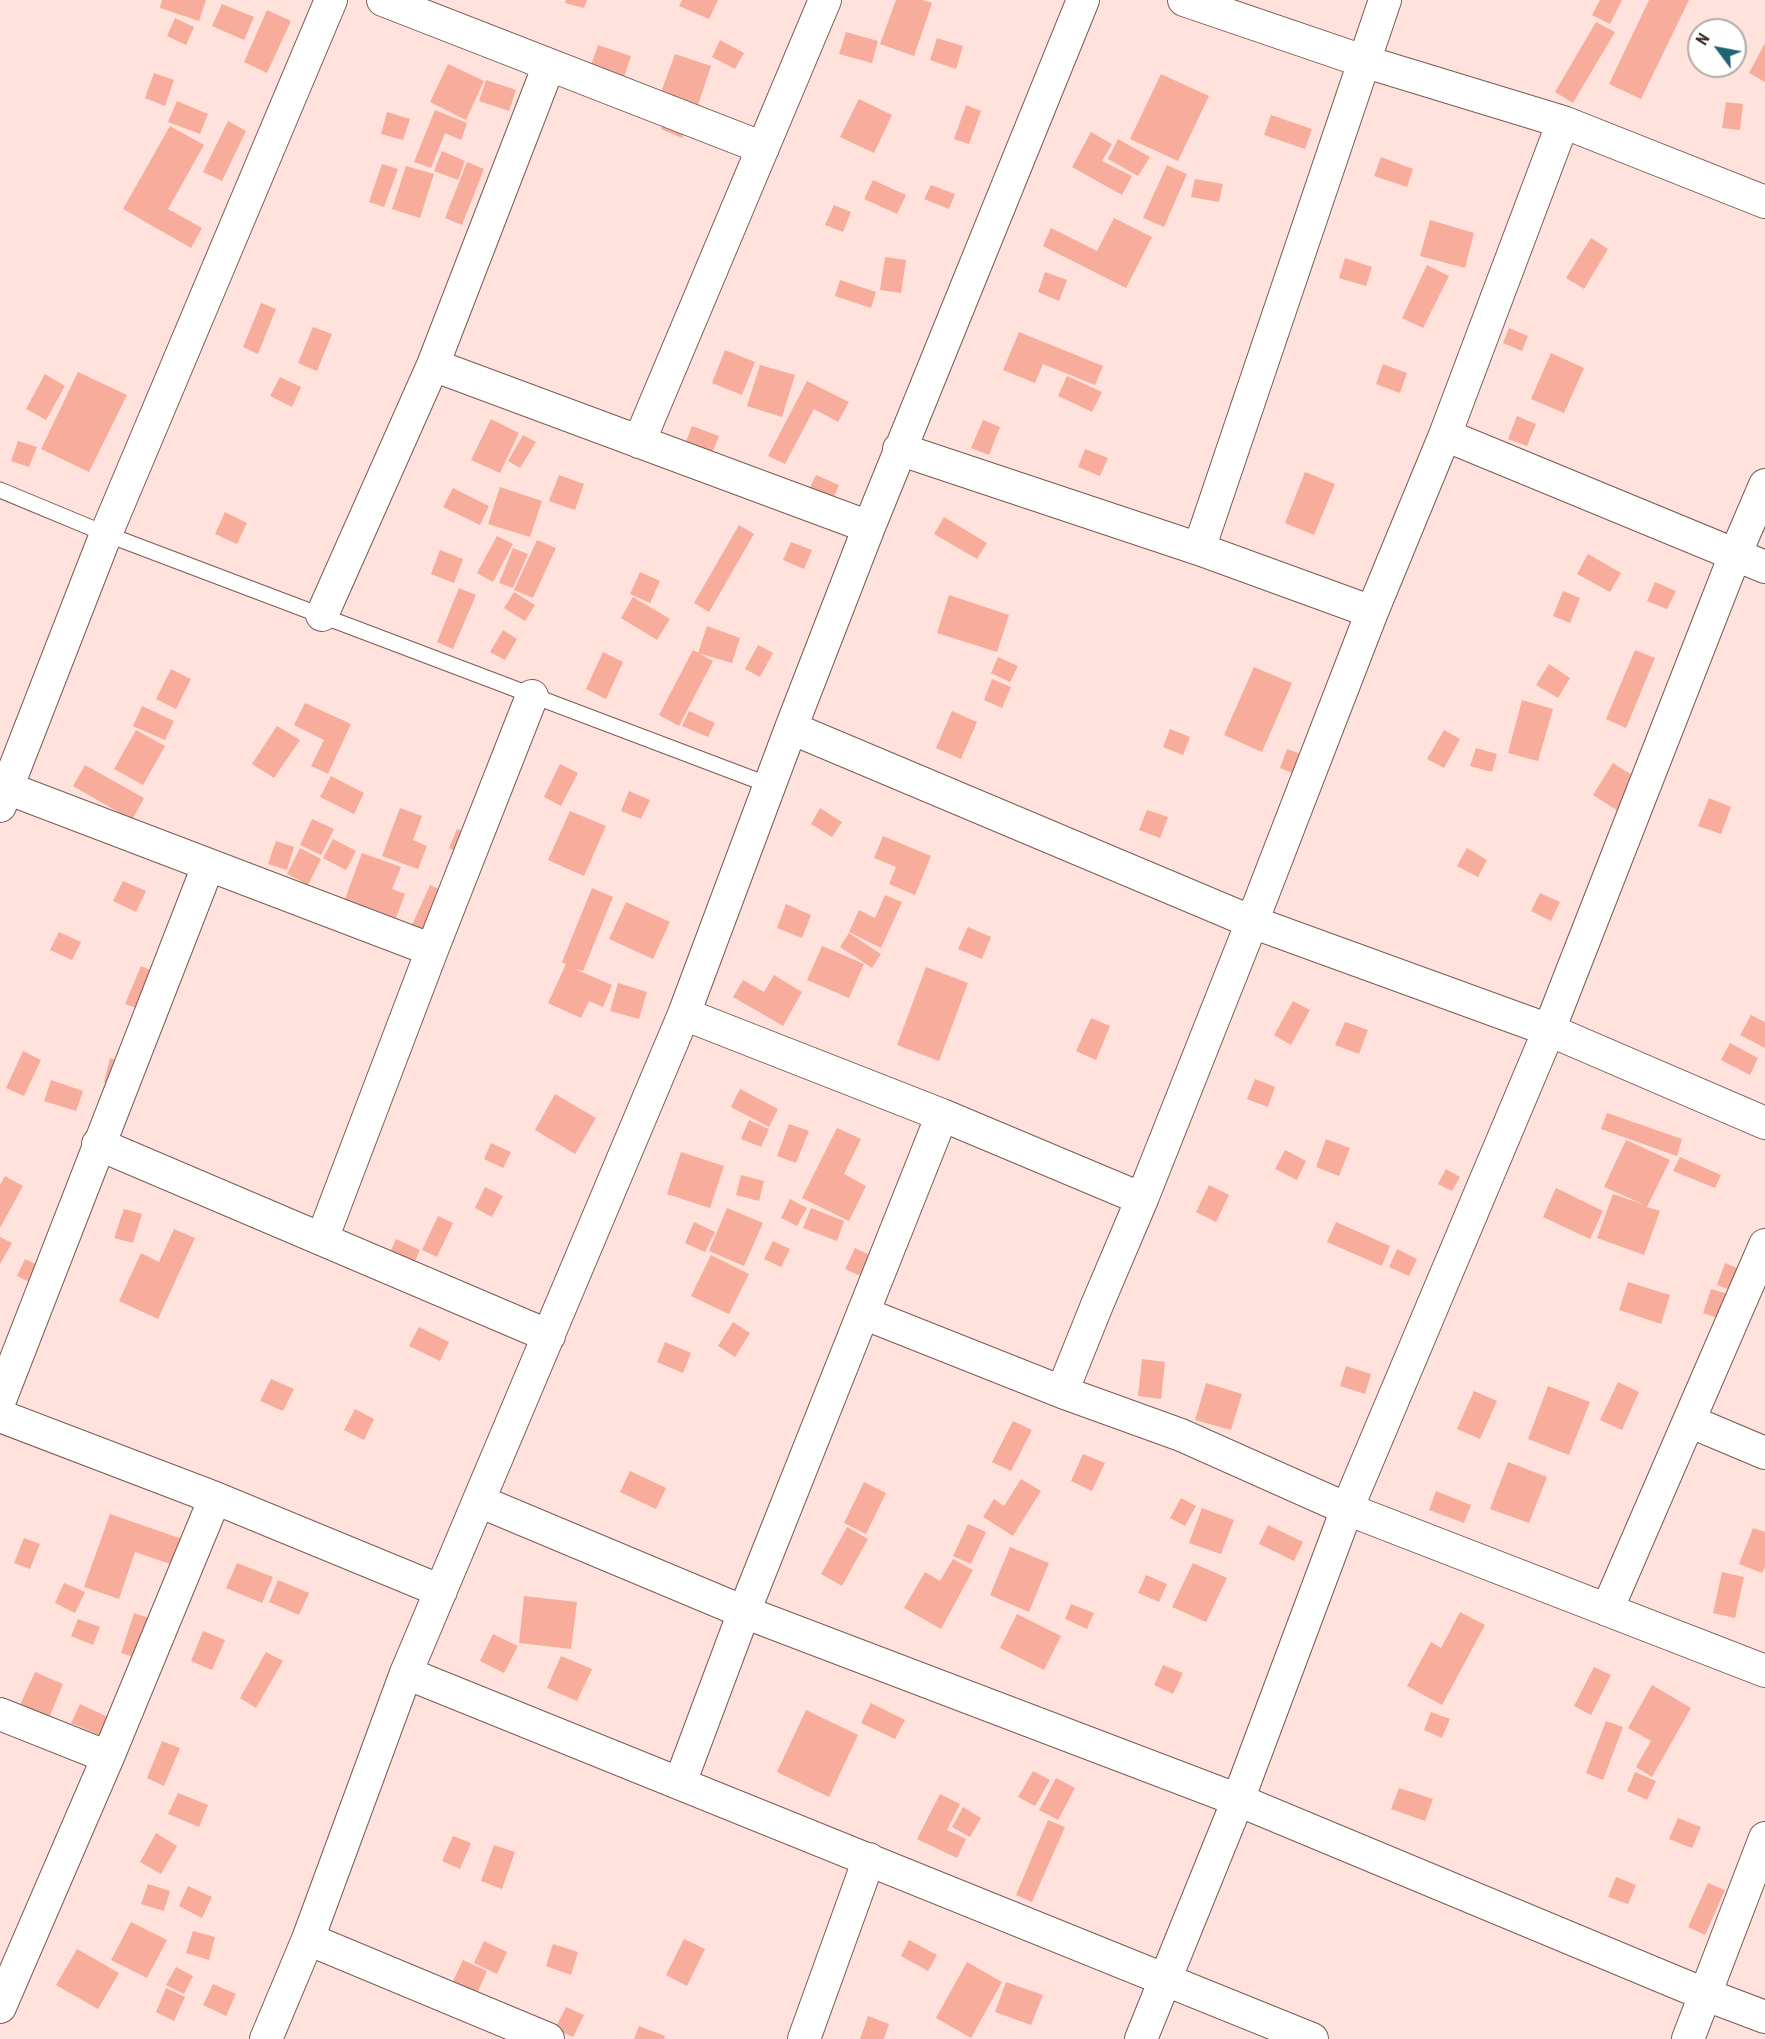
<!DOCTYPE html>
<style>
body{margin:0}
#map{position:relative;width:1765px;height:2039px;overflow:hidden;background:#fee2db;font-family:"Roboto Condensed",sans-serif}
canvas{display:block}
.north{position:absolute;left:1687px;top:18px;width:60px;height:60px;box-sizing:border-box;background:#fff;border:2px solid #b0aba9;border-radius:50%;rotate:302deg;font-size:16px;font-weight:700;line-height:24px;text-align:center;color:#392c29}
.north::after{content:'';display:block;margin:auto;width:21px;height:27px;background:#1d6573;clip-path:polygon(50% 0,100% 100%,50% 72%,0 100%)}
</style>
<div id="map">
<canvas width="1765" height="2039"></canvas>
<div class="north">N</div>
</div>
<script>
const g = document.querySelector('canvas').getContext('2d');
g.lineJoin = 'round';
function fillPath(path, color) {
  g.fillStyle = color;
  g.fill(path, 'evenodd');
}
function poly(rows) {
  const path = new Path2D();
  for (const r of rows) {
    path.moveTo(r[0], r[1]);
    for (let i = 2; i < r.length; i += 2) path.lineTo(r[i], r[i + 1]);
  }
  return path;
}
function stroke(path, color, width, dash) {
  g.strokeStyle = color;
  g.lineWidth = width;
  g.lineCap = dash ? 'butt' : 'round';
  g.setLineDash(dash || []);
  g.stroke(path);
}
fillPath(poly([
 [162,0,206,0,199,21,160,8],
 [566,0,587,0,584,8,565,3],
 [682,0,718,0,709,19,679,6],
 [896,0,922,0,932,3,914,56,880,44],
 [1600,0,1622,0,1610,24,1592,15],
 [1649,0,1689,0,1641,99,1609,84],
 [222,4,254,17,244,40,212,26],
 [267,10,291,21,267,73,244,62],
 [175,18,194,27,186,45,167,36],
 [1596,22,1615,32,1573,103,1555,92],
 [846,32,878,41,872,63,839,54],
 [937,38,963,46,956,69,930,60],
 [720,40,744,53,735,69,712,57],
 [1765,43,1765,82,1749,73],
 [598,45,631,56,624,77,591,65],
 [675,54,711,66,697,108,660,95],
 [448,64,484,81,466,120,430,102],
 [154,73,174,80,165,106,145,98],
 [1161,74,1209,96,1178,161,1130,139],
 [486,80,516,90,509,111,479,101],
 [859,99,892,115,874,153,840,137],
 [177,101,208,114,200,134,168,122],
 [1726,102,1743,104,1740,130,1722,128],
 [966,105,981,111,969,144,954,139],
 [671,106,692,114,682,138,661,129],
 [435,110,467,123,461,140,445,133,431,168,414,162],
 [387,112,410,119,403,140,381,134],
 [1271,115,1312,129,1305,149,1264,135],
 [228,121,246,131,222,181,203,172],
 [170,126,204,145,168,209,202,228,191,248,123,209],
 [1091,132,1112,144,1102,161,1132,176,1122,195,1072,167],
 [1118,139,1150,157,1138,176,1108,159],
 [442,151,465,161,458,180,434,171],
 [1381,157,1413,169,1407,187,1374,176],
 [467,162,484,169,462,225,445,218],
 [382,164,398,169,384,207,369,202],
 [1167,165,1187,174,1164,227,1143,218],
 [406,166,434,174,420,218,392,209],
 [1195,179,1223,184,1219,202,1191,197],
 [873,180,906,195,897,214,864,199],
 [931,185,955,194,949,209,924,199],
 [834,205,851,212,843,232,825,225],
 [1114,218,1152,237,1126,288,1043,246,1051,228,1097,251],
 [1430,220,1474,233,1465,268,1420,256],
 [1591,238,1608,249,1584,289,1566,278],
 [885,257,906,260,901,293,880,290],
 [1345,258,1372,267,1366,286,1339,278],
 [1427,265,1449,276,1423,328,1402,318],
 [1045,272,1067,280,1059,301,1038,292],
 [840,280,876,292,871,308,835,296],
 [261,303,276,309,258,354,243,347],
 [313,327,332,334,317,371,298,363],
 [1509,328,1528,336,1522,351,1503,343],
 [1019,332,1103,366,1095,385,1043,364,1035,383,1003,370],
 [725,350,755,362,742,395,712,383],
 [1551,353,1584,368,1564,413,1531,399],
 [1383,364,1407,373,1400,393,1376,384],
 [760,365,795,375,782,417,747,406],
 [78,372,127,395,89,472,41,449],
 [45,374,65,386,46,420,26,409],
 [1067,376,1102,392,1092,412,1058,396],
 [280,377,301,387,292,407,270,396],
 [807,381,849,402,838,422,814,409,785,464,768,456],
 [1517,416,1536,424,1527,446,1508,439],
 [491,419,519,433,500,473,471,460],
 [983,420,1000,427,989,455,971,448],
 [692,426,719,436,710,458,684,447],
 [523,435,536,442,520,468,508,461],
 [18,441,37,447,29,467,11,461],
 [1085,449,1108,458,1100,476,1078,467],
 [1305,472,1335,484,1314,535,1285,523],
 [559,475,584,484,575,510,549,501],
 [816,475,839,485,830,506,806,496],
 [500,487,542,501,530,537,488,524],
 [453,488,489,506,480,525,443,507],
 [225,512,247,523,237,544,215,534],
 [944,517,987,543,977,559,934,534],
 [739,525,754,534,709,612,694,603],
 [497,536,513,544,493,582,477,573],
 [537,540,556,548,533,598,514,590],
 [791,542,812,550,804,569,783,560],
 [513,548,528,554,513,588,499,583],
 [440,550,463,559,454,583,431,574],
 [1588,554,1621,573,1610,592,1577,574],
 [640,572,660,581,650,603,630,594],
 [1655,582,1676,591,1667,609,1647,601],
 [459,588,476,595,453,649,437,642],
 [1563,591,1580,598,1570,623,1553,616],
 [514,592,535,605,525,621,504,608],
 [949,595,1009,615,997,652,937,633],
 [633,597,670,619,657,640,621,618],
 [707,626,740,638,732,663,698,653],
 [503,630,517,639,505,660,490,652],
 [758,645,773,653,760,677,745,669],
 [693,650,713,661,679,726,659,715],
 [1635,650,1655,658,1626,728,1606,719],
 [603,652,623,662,606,699,586,689],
 [998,657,1018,666,1010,682,991,673],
 [1549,664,1570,678,1558,698,1536,685],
 [1254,667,1292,683,1262,752,1224,735],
 [171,669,191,679,176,709,156,699],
 [992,679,1011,687,1002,708,984,700],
 [1522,700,1553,709,1538,761,1508,753],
 [305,703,351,724,328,774,311,766,324,740,294,725],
 [142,706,174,721,165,740,133,726],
 [689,711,715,723,708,737,682,726],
 [952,711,977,722,961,759,936,748],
 [277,726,300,740,274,778,252,764],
 [1170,729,1190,737,1183,755,1163,747],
 [136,730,165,746,143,785,114,769],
 [1444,730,1460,739,1444,768,1427,759],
 [1476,748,1497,754,1492,772,1470,766],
 [1287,749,1309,757,1302,777,1280,768],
 [1613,763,1638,779,1618,811,1593,795],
 [560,764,578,773,561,806,544,797],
 [85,765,144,798,132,820,73,786],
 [331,776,364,793,354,814,320,797],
 [629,791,650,800,641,819,621,811],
 [1709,798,1731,807,1721,834,1698,826],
 [400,808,422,816,413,840,427,846,418,869,382,856],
 [820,808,842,822,832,837,811,824],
 [1147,810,1168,817,1160,838,1139,830],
 [570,811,606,826,584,876,548,860],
 [312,819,334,829,321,855,300,845],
 [457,829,475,836,466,856,449,848],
 [883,836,931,856,915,895,889,884,896,867,874,858],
 [333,839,356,851,346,870,323,858],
 [276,841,294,847,287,870,268,864],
 [300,848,321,859,308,885,287,874],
 [1467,848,1487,860,1478,877,1457,866],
 [362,853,401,867,392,889,405,894,396,918,345,899],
 [123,881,146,891,136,912,113,901],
 [430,885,450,894,431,934,412,925],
 [592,888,613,897,583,971,575,969,612,985,603,1007,589,1001,581,1018,548,1003,566,964,562,962],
 [1540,893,1560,902,1551,921,1531,911],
 [885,895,902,902,881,948,849,932,859,910,875,918],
 [626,902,670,922,653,959,609,939],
 [786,904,811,915,802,938,777,928],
 [968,927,991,937,982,959,958,949],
 [59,932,81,942,72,960,50,950],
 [849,933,881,954,872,968,840,947],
 [822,946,864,964,849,998,807,980],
 [141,966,160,974,145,1011,125,1004],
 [926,967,968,983,939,1061,897,1045],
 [774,975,802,992,783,1026,733,997,743,980,764,992],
 [618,983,647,992,639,1019,610,1011],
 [1293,1001,1310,1010,1291,1045,1274,1035],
 [1751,1015,1765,1022,1765,1048,1740,1035],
 [1091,1018,1110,1026,1096,1060,1076,1051],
 [1345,1022,1368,1030,1359,1054,1335,1045],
 [1730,1043,1758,1058,1750,1075,1721,1060],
 [23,1051,41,1060,24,1096,6,1088],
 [110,1058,128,1064,120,1087,104,1082],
 [1255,1079,1275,1087,1268,1107,1247,1099],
 [51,1080,83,1091,76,1111,44,1101],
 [740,1089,778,1109,769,1127,731,1107],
 [555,1094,596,1118,575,1154,535,1130],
 [1607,1113,1682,1139,1677,1156,1601,1129],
 [749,1120,769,1129,761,1147,741,1139],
 [789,1124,809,1131,796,1163,777,1156],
 [837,1128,861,1139,844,1174,866,1186,849,1221,802,1198],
 [1326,1139,1350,1148,1339,1176,1316,1167],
 [1626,1140,1670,1160,1647,1207,1660,1211,1644,1255,1597,1238,1613,1194,1645,1205,1604,1187],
 [491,1143,511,1152,503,1168,484,1159],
 [1285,1150,1306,1161,1297,1180,1275,1169],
 [681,1152,724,1166,710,1208,667,1194],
 [1680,1157,1721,1175,1715,1188,1673,1171],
 [1446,1169,1460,1177,1452,1191,1438,1184],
 [741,1175,764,1181,759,1201,736,1195],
 [5,1176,23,1186,0,1228,0,1185],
 [1209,1185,1229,1195,1216,1222,1196,1212],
 [485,1187,503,1196,492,1217,475,1208],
 [1556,1188,1603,1211,1590,1239,1543,1217],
 [790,1199,807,1208,797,1226,781,1218],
 [727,1208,763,1223,744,1266,709,1251],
 [811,1208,844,1221,837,1241,803,1228],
 [124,1209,142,1214,133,1243,114,1238],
 [438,1216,453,1223,437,1257,422,1250],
 [694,1222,715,1232,705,1252,685,1243],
 [1336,1222,1390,1246,1382,1266,1327,1242],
 [174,1229,195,1238,158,1319,119,1301,141,1253,159,1262],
 [0,1237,12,1243,0,1264],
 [396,1239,420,1250,411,1270,387,1259],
 [773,1241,790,1249,781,1267,764,1259],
 [855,1248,874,1257,865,1278,845,1269],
 [1397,1249,1417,1259,1409,1276,1389,1267],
 [711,1255,749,1274,729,1314,691,1296],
 [25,1259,44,1268,36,1285,17,1276],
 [1725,1263,1754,1275,1746,1296,1717,1285],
 [1628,1282,1670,1295,1661,1324,1619,1310],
 [1711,1289,1738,1297,1729,1322,1703,1313],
 [733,1322,750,1333,735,1357,718,1346],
 [419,1327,449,1342,440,1361,409,1346],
 [665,1342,691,1353,683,1373,657,1362],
 [1142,1359,1165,1362,1161,1399,1138,1396],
 [1346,1366,1371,1374,1365,1394,1340,1386],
 [271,1379,294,1389,283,1411,260,1401],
 [1618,1382,1639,1392,1622,1430,1600,1420],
 [1206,1383,1242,1394,1231,1430,1195,1420],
 [1548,1386,1590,1402,1569,1455,1528,1439],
 [1474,1391,1497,1401,1480,1439,1457,1429],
 [355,1409,374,1419,364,1440,344,1430],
 [1013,1421,1032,1430,1011,1471,992,1462],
 [1083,1454,1105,1463,1092,1491,1071,1481],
 [1508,1462,1547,1477,1529,1523,1490,1509],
 [630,1471,666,1488,656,1509,620,1492],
 [1021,1479,1041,1491,1013,1536,983,1517,994,1499,1004,1506],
 [864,1482,886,1493,866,1534,844,1523],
 [1436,1491,1471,1505,1464,1523,1429,1510],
 [1181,1498,1196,1506,1185,1526,1170,1518],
 [1202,1508,1234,1520,1221,1554,1189,1543],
 [110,1514,185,1540,176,1566,135,1552,119,1599,84,1587],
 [968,1524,986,1532,971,1564,953,1556],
 [1268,1525,1303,1542,1294,1561,1259,1544],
 [847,1527,868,1539,842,1586,821,1574],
 [1753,1528,1765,1532,1765,1567,1762,1573,1739,1564],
 [24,1538,40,1544,30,1569,14,1563],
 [1010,1547,1049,1563,1029,1612,990,1595],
 [953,1559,973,1570,941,1629,904,1608,925,1572,940,1581],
 [237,1563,273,1577,262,1603,226,1588],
 [1193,1563,1227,1578,1206,1622,1172,1607],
 [1722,1572,1744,1577,1735,1618,1713,1613],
 [1146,1575,1167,1584,1159,1602,1138,1593],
 [278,1580,309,1593,299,1615,269,1602],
 [64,1583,85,1592,75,1613,55,1603],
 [524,1596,577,1602,571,1649,519,1643],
 [1071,1604,1094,1613,1087,1629,1065,1619],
 [1460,1612,1485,1625,1442,1705,1407,1686,1431,1642,1441,1648],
 [134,1613,152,1619,140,1659,121,1653],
 [1017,1614,1061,1636,1044,1670,1000,1648],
 [78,1619,100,1627,93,1645,71,1636],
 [203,1631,225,1640,212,1670,191,1661],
 [493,1634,518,1646,504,1673,480,1661],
 [266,1652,283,1661,256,1708,240,1698],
 [561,1656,592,1669,577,1701,547,1688],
 [1163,1665,1183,1673,1173,1694,1154,1685],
 [1594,1667,1611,1675,1591,1715,1574,1706],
 [35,1672,63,1684,49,1718,20,1705],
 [1652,1685,1691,1708,1652,1777,1636,1767,1651,1741,1628,1728],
 [871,1703,905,1720,895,1739,861,1723],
 [80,1704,110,1718,102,1736,71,1723],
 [806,1710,858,1735,829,1797,777,1772],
 [1431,1712,1450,1719,1442,1738,1424,1730],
 [1606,1721,1623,1727,1603,1780,1586,1773],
 [162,1741,180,1748,164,1786,147,1778],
 [1033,1771,1050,1780,1035,1806,1018,1797],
 [1635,1772,1656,1781,1647,1800,1627,1791],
 [1056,1778,1075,1788,1058,1820,1039,1810],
 [1399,1788,1433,1799,1425,1821,1391,1809],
 [178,1793,208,1805,199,1827,168,1814],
 [940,1794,960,1804,947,1830,966,1839,957,1858,917,1839],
 [963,1807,981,1818,970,1837,952,1827],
 [1678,1818,1701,1827,1692,1848,1669,1839],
 [1048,1820,1065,1827,1032,1902,1016,1895],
 [156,1833,177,1846,161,1874,140,1862],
 [453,1836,471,1843,460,1869,442,1861],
 [494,1845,515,1852,502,1889,481,1881],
 [1616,1877,1636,1885,1628,1904,1608,1897],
 [1708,1883,1725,1890,1705,1935,1688,1927],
 [148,1884,170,1891,164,1911,141,1904],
 [188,1886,212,1897,202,1918,179,1906],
 [131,1922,167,1940,147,1978,111,1960],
 [193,1931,215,1937,209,1960,186,1953],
 [684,1939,705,1949,687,1986,666,1975],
 [909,1940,937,1955,928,1971,901,1956],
 [484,1941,507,1952,497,1974,474,1963],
 [553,1944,578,1952,571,1975,546,1966],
 [77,1949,119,1973,98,2009,56,1985],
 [463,1960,487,1971,476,1996,451,1985],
 [967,1962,1002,1982,971,2038,936,2018],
 [176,1967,193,1976,184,1994,166,1985],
 [1006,1982,1043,1995,1031,2025,995,2012],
 [213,1984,236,1994,226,2016,203,2005],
 [166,1988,185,1997,174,2021,156,2012],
 [566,2007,584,2015,573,2037,555,2029],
 [868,2016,889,2024,884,2039,860,2039],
 [639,2026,665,2036,664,2039,634,2039]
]), '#f8ac9b');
const lane = poly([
 [0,490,106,534,769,785]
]);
const street = poly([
 [383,0,763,148],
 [1184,0,1363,61,1563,122,1765,202],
 [433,365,869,527],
 [1445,435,1765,567],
 [639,442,825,0],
 [899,449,1199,549,1372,612],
 [1199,549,1385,0],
 [322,615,433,365,549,65],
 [791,728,1252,922,1549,1030,1765,1123],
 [7,788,432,950],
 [0,806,106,534,331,0],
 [684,1014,942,1115,1142,1199],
 [98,1144,549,1336],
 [322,1239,432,950,532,696],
 [863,1313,1062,1392,1181,1435,1347,1509,1765,1671],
 [1062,1392,1097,1305,1142,1199,1252,922,1372,612,1445,435,1563,122],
 [0,1400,208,866],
 [0,1416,215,1498,441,1591],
 [1689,1421,1765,1453],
 [479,1501,744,1612,1238,1800,1704,1994,1765,2017],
 [1607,1610,1765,1245],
 [406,1673,1312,2039],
 [0,1714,108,1757],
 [680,1783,744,1612,942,1115],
 [308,1939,548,2039],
 [0,2007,108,1757,215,1498],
 [266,2039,308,1939,406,1673,684,1014,791,728,869,527,1083,0],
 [804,2039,869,1859],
 [1141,2039,1238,1800,1347,1509,1549,1030,1735,555,1765,485],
 [1688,2039,1765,1838]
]);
stroke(lane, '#785b54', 17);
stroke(street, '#785b54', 34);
stroke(lane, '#fff', 15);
stroke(street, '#fff', 32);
</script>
